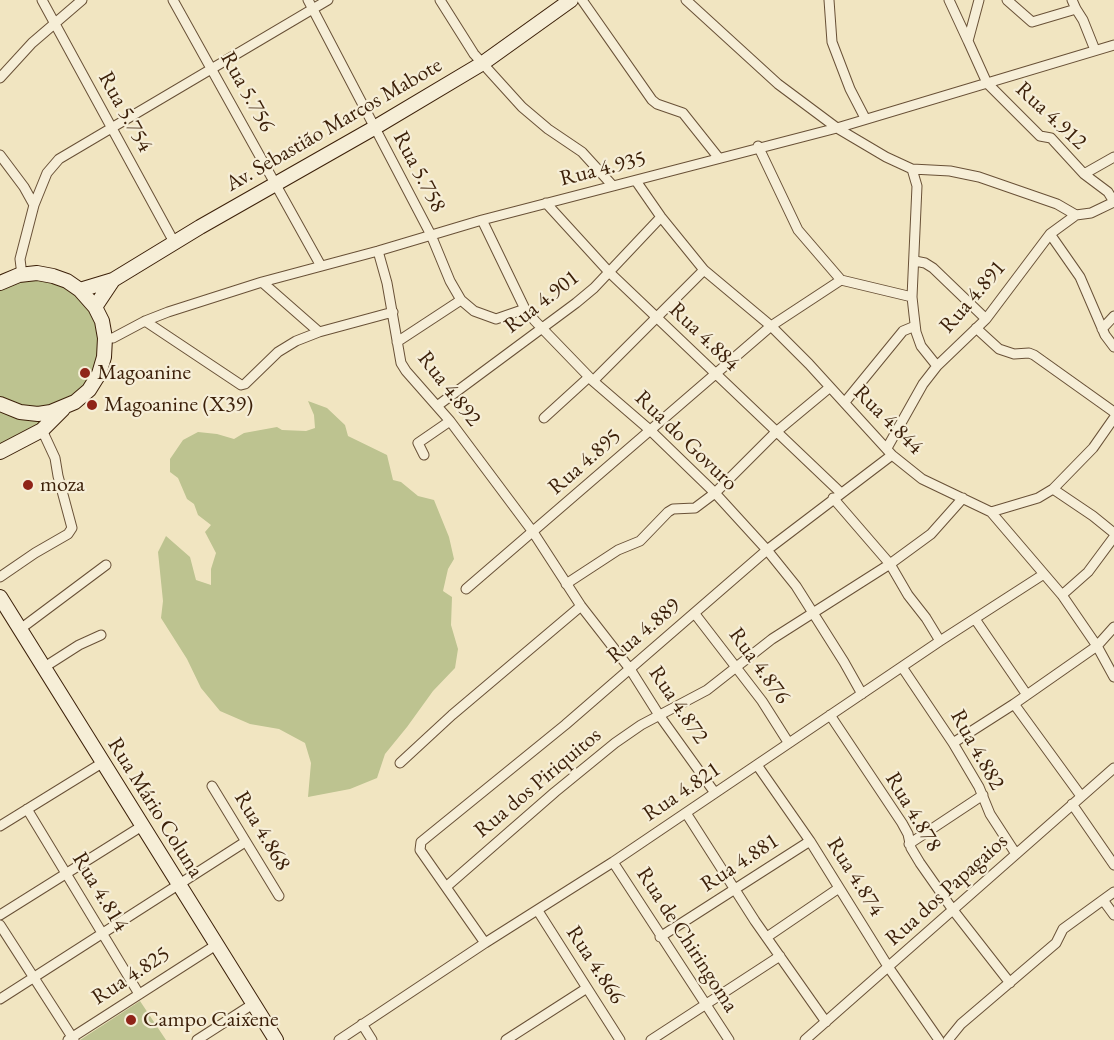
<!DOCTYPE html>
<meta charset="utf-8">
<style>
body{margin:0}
canvas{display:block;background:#f1e5c1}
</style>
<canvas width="1114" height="1040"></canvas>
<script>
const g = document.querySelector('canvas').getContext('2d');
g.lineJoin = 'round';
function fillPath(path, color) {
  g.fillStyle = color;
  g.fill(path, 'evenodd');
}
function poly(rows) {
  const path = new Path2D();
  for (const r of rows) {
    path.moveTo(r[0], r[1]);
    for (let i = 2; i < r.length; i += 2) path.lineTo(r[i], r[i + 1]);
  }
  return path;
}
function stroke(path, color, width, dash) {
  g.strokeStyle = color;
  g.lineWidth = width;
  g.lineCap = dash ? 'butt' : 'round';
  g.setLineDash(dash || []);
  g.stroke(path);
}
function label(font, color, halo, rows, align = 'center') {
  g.font = font + ' "EB Garamond",serif';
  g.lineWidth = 4.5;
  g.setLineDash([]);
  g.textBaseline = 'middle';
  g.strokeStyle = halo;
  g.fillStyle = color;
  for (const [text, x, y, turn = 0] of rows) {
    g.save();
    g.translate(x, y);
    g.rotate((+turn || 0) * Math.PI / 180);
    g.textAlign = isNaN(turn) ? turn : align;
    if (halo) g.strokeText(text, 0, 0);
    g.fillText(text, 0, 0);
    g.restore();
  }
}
fillPath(poly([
 [53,276,95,307,104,357,75,402,0,448,0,284],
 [308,401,327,408,345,425,348,436,387,455,393,480,401,482,418,496,434,500,449,537,454,559,448,569,443,591,452,597,451,625,458,649,455,668,433,691,407,727,385,754,377,778,350,789,308,797,311,763,305,743,279,729,250,724,220,711,201,688,187,659,161,618,163,601,158,552,166,536,190,557,196,580,211,585,211,569,216,553,205,532,211,525,198,515,194,504,187,499,178,478,170,472,170,459,183,440,198,432,217,434,234,439,244,433,277,427,282,430,306,431,315,428,314,415],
 [140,1001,166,1040,80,1040]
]), '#bdc390');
const street = poly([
 [42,0,174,242],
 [173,0,321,266],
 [308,0,431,235,450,281,461,300,474,311,496,319,525,309],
 [440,0,474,54,522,107,548,129,582,152,613,186],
 [582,0,652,100,657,104,683,113,718,157],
 [686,0,778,84,837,128,886,157,912,169,950,171,979,177,1057,204,1076,215],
 [829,0,832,42,850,89,865,118],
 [949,0,968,41],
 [1007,0,1032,22,1076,9],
 [1072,0,1076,9,1083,20,1095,50],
 [0,78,32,43,82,0],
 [758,146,798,230,841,280],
 [0,155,24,187,34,205],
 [912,169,917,186,912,297,914,315,916,332,921,346,937,366],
 [1084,174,1114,157],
 [636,181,661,217,704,270,771,326,809,364,892,455,922,479,991,512,1062,595,1097,646,1114,677],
 [546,203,609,272,841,493],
 [482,220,525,309,535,321,593,381,651,431,715,493,767,550,796,586,844,662,862,694],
 [1050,234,1080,277,1105,335,1114,347],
 [378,251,387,283,401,363,406,371,450,421,533,532,581,606,630,669,659,715,715,793],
 [915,261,925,263,933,268,986,319],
 [22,275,20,259,34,205,47,173,59,159,328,0],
 [262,282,319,332],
 [145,321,241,385,245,384,278,352,296,341,319,332,393,312],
 [976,328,999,349,1014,354,1029,353,1034,355,1114,412],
 [1102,329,1114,316],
 [105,338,113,338,145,321,168,312,262,282,378,251,482,220,837,128,1114,45],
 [397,342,461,300],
 [593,381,704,270],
 [845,402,903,331,915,326],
 [437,406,576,303,594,288,661,217],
 [544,418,589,377],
 [887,448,923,384,937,366,986,319,1050,234,1076,215,1091,213,1114,202,1108,192,1084,174,1051,138,1040,136,987,83,968,41,979,0],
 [424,455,418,443,450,421],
 [1053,489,1093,516,1114,533],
 [833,498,890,564,908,595,926,618,940,641],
 [991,512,1038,498,1053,489,1093,448,1114,418],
 [0,577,35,553,68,534,72,528,58,476,55,458,42,430],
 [566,584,618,550,640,541,668,512,673,509,695,508,715,493,776,432,829,388],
 [466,589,771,326,841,280,912,297],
 [1062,595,1088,572,1114,537],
 [695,614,762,701,788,742],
 [975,619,1027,695],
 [19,630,106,565],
 [902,667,953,743,979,787,990,814,1016,854],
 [43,668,79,645,101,635],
 [1014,704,1081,796],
 [830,715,902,823,908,834,911,848,920,863,953,910,1010,983],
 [953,743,1014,704,1097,646,1114,627],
 [400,763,452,715,581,606],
 [757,765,810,841,889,968,939,1040],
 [212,786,279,896],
 [1072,804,1114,865],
 [27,809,139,994],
 [686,813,755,921,826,1022],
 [0,826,102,763],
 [909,844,983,795],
 [613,862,729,1040],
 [446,887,555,792,615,743,641,725,707,690,772,639,890,564,931,534,963,498],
 [1103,900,1114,915],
 [538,911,620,1040],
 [0,915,142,826],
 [0,925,74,1040],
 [660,937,810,841],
 [767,937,839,888],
 [485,943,420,850,421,842,565,725,767,550,892,455],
 [0,999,245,842],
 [362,1024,372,1040],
 [68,1040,216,945],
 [197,1040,253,1004],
 [339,1040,485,943,613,862,940,641,1044,574],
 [506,1040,587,988],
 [651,1040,780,956],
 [805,1040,1114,768],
 [948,1040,961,1024,1056,943,1063,929,1114,892]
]);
const secondary = poly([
 [0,283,19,275,37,273,53,276,67,281,80,290,95,307,102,321,105,338,104,357,99,374,89,390,75,402,51,412,38,414,20,412,0,404],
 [80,290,113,280,200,227,374,128,483,63,571,0],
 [95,307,113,280],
 [0,452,42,430,63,409],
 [0,597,276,1040]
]);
stroke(street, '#695137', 11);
stroke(secondary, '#3c2009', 16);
stroke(street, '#f6eed7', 9);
stroke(secondary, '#f6eed7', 14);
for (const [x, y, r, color] of [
 [85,373,6,"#8f2418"],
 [92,405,6,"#8f2418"],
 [28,485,6,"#8f2418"],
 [131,1020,6,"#8f2418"]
]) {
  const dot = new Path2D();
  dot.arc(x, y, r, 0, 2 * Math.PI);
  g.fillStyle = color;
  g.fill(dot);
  stroke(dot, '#f6eed7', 2);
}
label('22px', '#3c2009', '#f6eed7', [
 ["Rua 5.756",247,92,61],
 ["Rua 5.754",125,112,61],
 ["Rua 4.912",1051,116,43],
 ["Av. Sebastião Marcos Mabote",334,125,-30],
 ["Rua 4.935",603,169,-14],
 ["Rua 5.758",419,172,62],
 ["Rua 4.891",973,297,-49],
 ["Rua 4.901",542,302,-38],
 ["Rua 4.884",704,337,44],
 ["Rua 4.892",449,389,52],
 ["Rua 4.844",888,420,45],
 ["Rua do Govuro",686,441,44],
 ["Rua 4.895",585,462,-41],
 ["Rua 4.889",644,631,-40],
 ["Rua 4.876",759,666,54],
 ["Rua 4.872",678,705,56],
 ["Rua 4.882",977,750,61],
 ["Rua dos Piriquitos",538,783,-40],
 ["Rua 4.821",682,792,-34],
 ["Rua Mário Coluna",155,808,58],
 ["Rua 4.878",913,812,59],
 ["Rua 4.868",262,831,59],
 ["Rua 4.881",740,863,-33],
 ["Rua 4.874",855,877,58],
 ["Rua dos Papagaios",947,890,-42],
 ["Rua 4.814",100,892,59],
 ["Rua de Chiringoma",687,940,57],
 ["Rua 4.866",595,965,57],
 ["Rua 4.825",131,976,-33]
]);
label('22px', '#3c2009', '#f6eed7', [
 ["Magoanine",97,373],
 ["Magoanine (X39)",104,405],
 ["moza",40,485],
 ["Campo Caixene",143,1020]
], 'left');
</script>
